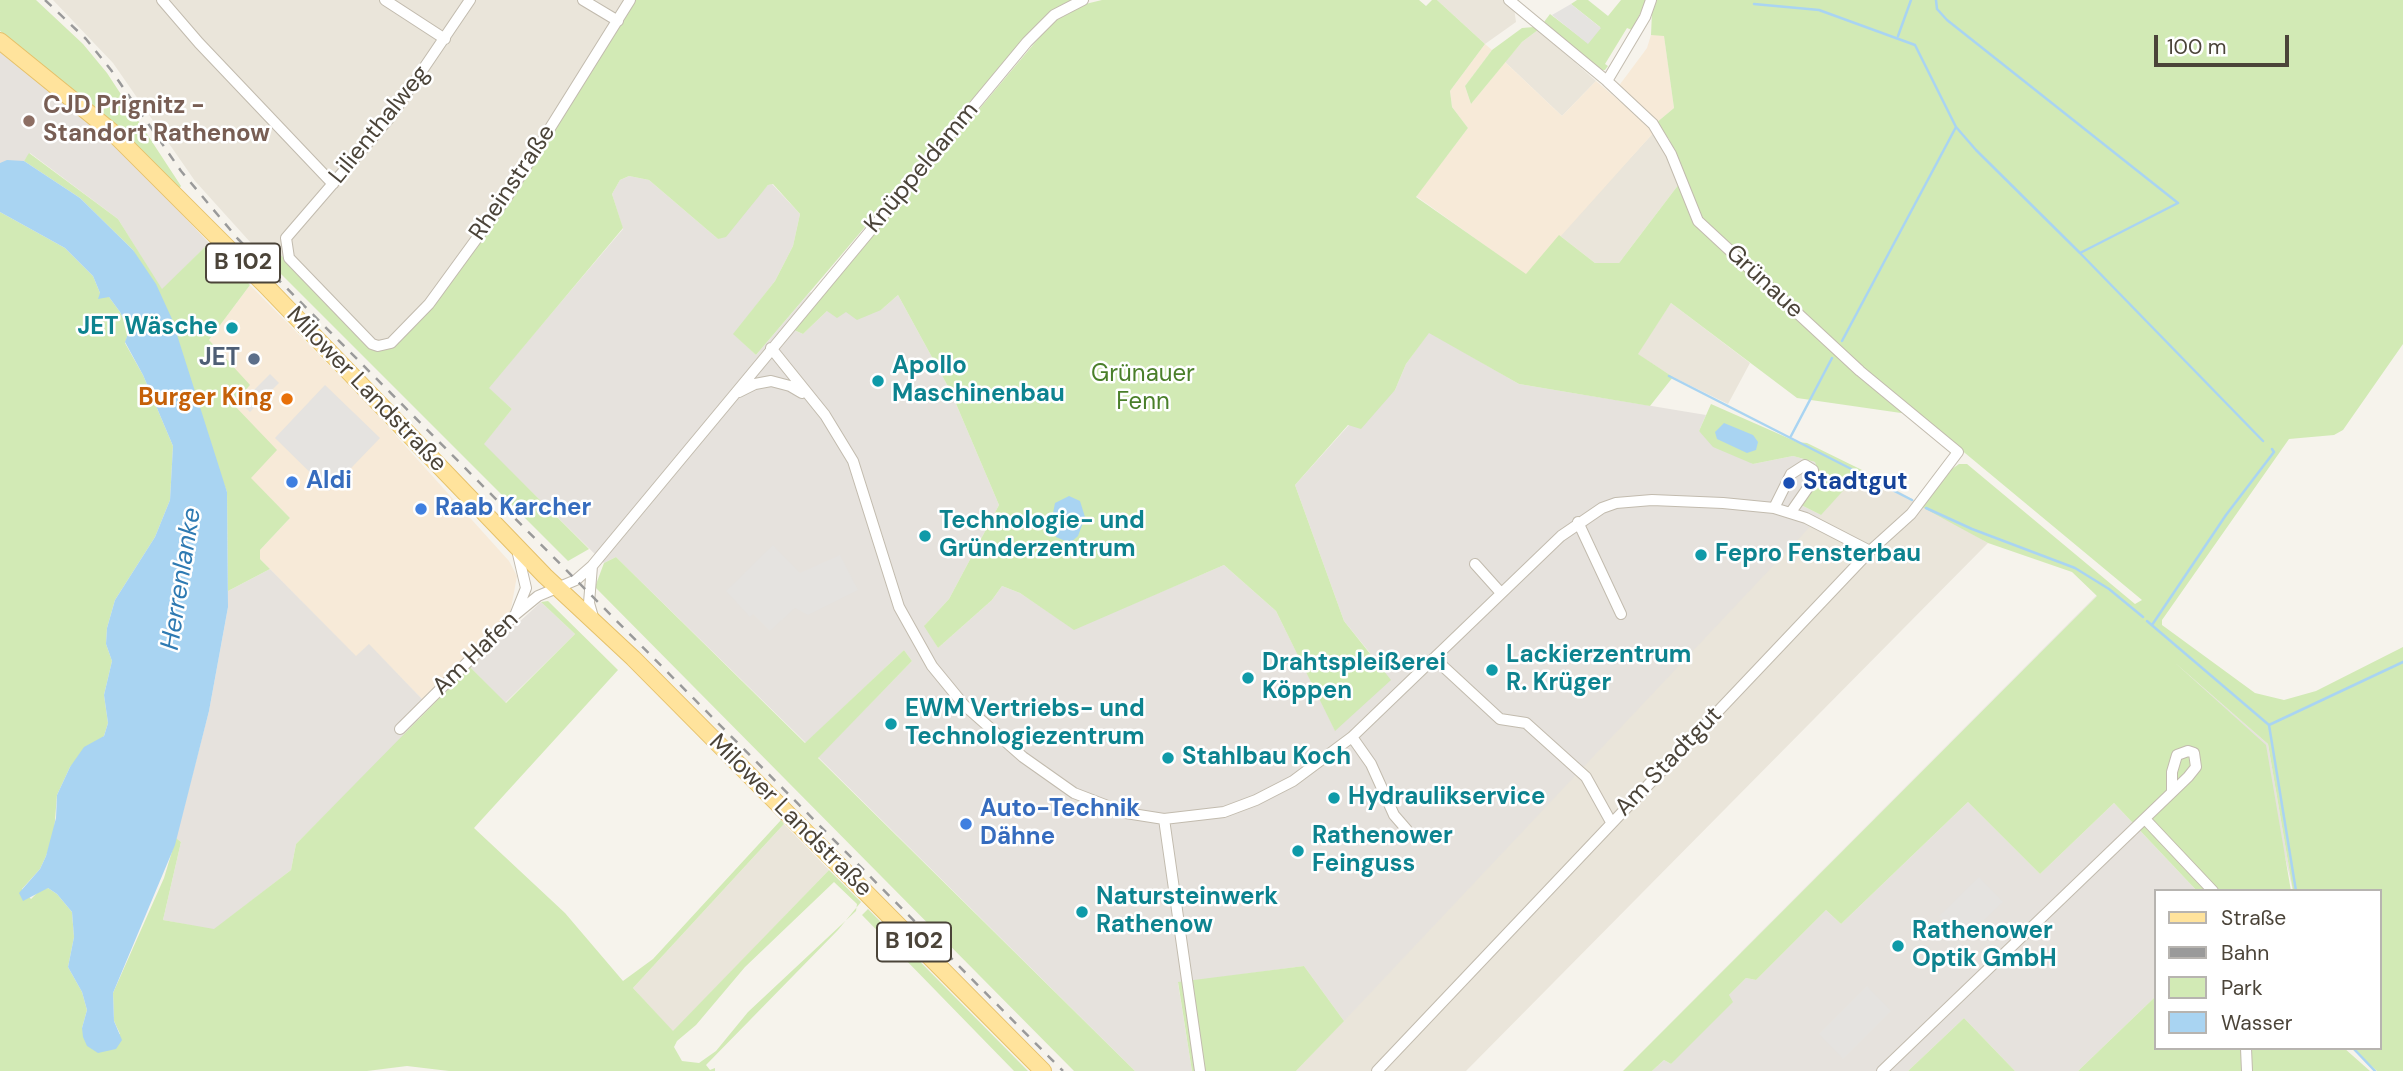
<!DOCTYPE html>
<meta charset="utf-8">
<style>
body{margin:0}
#map{position:relative;width:2403px;height:1071px;overflow:hidden;background:#f6f3ec;font-family:"DM Sans",sans-serif}
canvas{display:block}
.legend{position:absolute;left:2154px;top:889px;width:228px;height:161px;box-sizing:border-box;background:#fff;border:2px solid #b7b4b0;margin:0;padding:9px 12px;list-style:none;font-size:21px;color:#4b4439}
.legend li{display:flex;align-items:center;gap:14px;height:35px}
.legend b{width:35px;border:2px solid #b7b4b0}
.scale{position:absolute;left:2154px;top:35px;width:135px;height:32px;box-sizing:border-box;border:4px solid #4b4439;border-top:0;padding-left:9px;font-size:21px;line-height:24px;white-space:nowrap;color:#4b4439;-webkit-text-stroke:5px #fff;paint-order:stroke}
</style>
<div id="map">
<canvas width="2403" height="1071"></canvas>
<ul class="legend">
<li><b style="height:9px;background:#ffe39c"></b>Straße</li>
<li><b style="height:9px;background:#9a9a9a"></b>Bahn</li>
<li><b style="height:19px;background:#d2eab5"></b>Park</li>
<li><b style="height:19px;background:#a9d4f2"></b>Wasser</li>
</ul>
<div class="scale">100 m</div>
</div>
<script>
const g = document.querySelector('canvas').getContext('2d');
g.lineJoin = 'round';
function fillPath(path, color) {
  g.fillStyle = color;
  g.fill(path, 'evenodd');
}
function poly(rows) {
  const path = new Path2D();
  for (const r of rows) {
    path.moveTo(r[0], r[1]);
    for (let i = 2; i < r.length; i += 2) path.lineTo(r[i], r[i + 1]);
  }
  return path;
}
function stroke(path, color, width, dash) {
  g.strokeStyle = color;
  g.lineWidth = width;
  g.lineCap = dash ? 'butt' : 'round';
  g.setLineDash(dash || []);
  g.stroke(path);
}
function label(font, color, halo, rows, align = 'center') {
  g.font = font + ' "DM Sans",sans-serif';
  g.lineWidth = 5;
  g.setLineDash([]);
  g.textBaseline = 'middle';
  g.strokeStyle = halo;
  g.fillStyle = color;
  for (const [text, x, y, turn = 0] of rows) {
    g.save();
    g.translate(x, y);
    g.rotate((+turn || 0) * Math.PI / 180);
    g.textAlign = isNaN(turn) ? turn : align;
    if (halo) g.strokeText(text, 0, 0);
    g.fillText(text, 0, 0);
    g.restore();
  }
}
fillPath(poly([
 [53,0,636,0,508,200,393,345,385,350,368,345,269,244,260,253,195,181,113,63],
 [1437,0,1503,0,1514,8,1516,22,1485,44],
 [1538,30,1596,81,1562,116,1505,62,1522,42],
 [1655,131,1679,184,1619,263,1595,263,1559,235],
 [1671,303,1750,363,1728,404,1673,377,1637,354],
 [1862,470,1988,543,1466,1071,1296,1071],
 [784,824,829,870,673,1032,633,988]
]), '#eae5da');
fillPath(poly([
 [1651,35,1664,35,1674,108,1656,123,1618,87,1647,48],
 [1485,44,1492,50,1465,86,1471,104,1505,62,1562,116,1596,81,1655,131,1526,275,1416,196,1468,128,1452,107,1450,91],
 [250,285,371,408,509,561,517,576,510,614,422,699,369,645,356,657,260,559,260,550,290,518,250,478,233,404,209,340]
]), '#f7ead8');
fillPath(poly([
 [0,48,114,142,209,243,162,290,118,219,30,153,24,161,0,163],
 [629,176,649,180,718,239,768,185,772,184,800,214,793,246,775,281,734,334,756,355,810,292,818,298,794,330,803,334,827,311,881,310,898,295,951,392,999,505,949,599,925,625,938,648,992,600,1002,586,1020,593,1074,629,1224,565,1276,611,1335,730,1370,653,1344,621,1295,485,1349,425,1395,390,1406,364,1429,332,1519,384,1706,415,1699,431,1753,464,1793,456,1815,462,1820,479,1801,505,1821,515,1344,1021,1304,966,1178,983,1192,1071,1135,1071,818,757,912,661,904,650,806,743,616,557,604,563,483,444,512,409,488,388,623,229,612,194,620,180],
 [270,569,356,656,369,644,422,699,418,722,296,844,291,870,264,891,214,930,163,920,181,842,176,838,209,711,228,607,228,591],
 [2097,595,2268,744,2293,891,2282,844,2097,596,1622,1071],
 [541,602,575,634,505,703,470,667],
 [1968,802,2040,874,2114,803,2197,891,2156,891,2156,996,2078,1071,2015,1071,1964,1018,1908,1071,1652,1071,1664,1060,1671,1064,1729,995,1746,978,1756,980,1826,910,1841,924]
]), '#e6e2dd');
fillPath(poly([
 [0,0,36,0,83,44,107,73,181,186,178,190,121,128,0,31],
 [636,0,1072,0,1053,11,1025,39,756,355,733,334,775,281,793,246,800,214,773,184,768,185,726,237,718,239,649,180,629,176,620,180,612,194,623,228,489,388,512,409,484,444,589,549,568,561,260,253,270,244,368,345,385,350,393,345,508,200],
 [1102,0,1419,0,1426,6,1432,0,1437,0,1485,44,1450,91,1452,107,1468,128,1416,197,1526,274,1559,235,1595,263,1619,263,1679,184,1695,222,1908,414,1797,398,1671,303,1638,354,1673,377,1650,406,1519,384,1429,333,1406,364,1395,390,1361,429,1348,425,1295,485,1344,621,1391,680,1335,731,1276,611,1224,565,1074,630,1020,593,1002,586,992,600,938,648,924,626,949,599,999,505,951,392,898,295,881,310,857,320,846,312,837,318,827,311,803,334,794,330,1048,27,1073,7],
 [1577,0,1588,0,1608,16,1621,0,1647,0,1632,30,1627,28,1605,64,1608,66,1605,70,1600,70,1544,22,1550,14,1588,43,1600,27,1571,4],
 [1657,0,2403,0,2403,344,2343,430,2334,435,2289,439,2162,620,2162,625,2255,693,2284,700,2316,691,2403,647,2403,1071,2377,1071,2351,1048,2380,1048,2380,891,2293,891,2268,744,2174,662,2266,745,2291,891,2197,891,2114,803,2040,874,1968,802,1841,924,1826,910,1756,980,1746,978,1729,995,1733,1002,1671,1064,1664,1060,1652,1071,1623,1071,2097,596,2072,572,1988,543,1922,507,1952,469,1959,464,1967,464,2135,604,2142,600,1865,370,1700,219,1669,139,1656,123,1674,108,1664,36,1651,35,1652,12],
 [1534,27,1538,30,1522,42,1471,104,1465,86,1492,50,1522,28],
 [29,153,118,219,162,289,209,243,250,285,209,340,250,385,233,404,277,450,251,478,290,518,260,550,260,559,270,569,228,591,227,492,133,250,80,198,24,161],
 [0,212,65,248,93,276,100,293,109,297,120,312,129,331,125,343,143,375,173,446,170,500,155,537,115,600,107,628,106,644,112,661,104,695,108,723,104,736,70,767,57,795,54,833,46,856,40,869,22,889,31,899,41,889,48,888,57,894,72,912,74,937,68,967,82,992,87,1010,82,1028,120,1034,114,1021,113,993,164,878,176,838,181,842,163,920,214,929,291,870,296,844,470,667,506,703,575,634,541,602,548,601,618,670,474,828,565,913,623,981,653,959,781,820,784,824,633,988,673,1031,829,870,861,902,838,930,706,1065,710,1070,715,1068,715,1071,449,1071,407,1066,367,1071,0,1071],
 [834,882,857,904,856,911,748,1012,716,1051,699,1063,682,1061,674,1047,677,1041,696,1025,745,967],
 [1711,404,1797,442,1807,443,1862,470,1821,515,1801,505,1820,479,1815,462,1793,456,1753,464,1713,447,1699,431],
 [616,557,805,743,904,650,912,661,818,758,1135,1071,1074,1071,595,587,604,563],
 [868,909,1028,1071,1014,1071,862,915],
 [1304,966,1344,1021,1296,1071,1192,1071,1178,982],
 [2156,996,2156,1048,2344,1048,2370,1071,2078,1071],
 [1964,1018,2015,1071,1908,1071]
]), '#d2eab5');
fillPath(poly([
 [1571,4,1601,28,1588,44,1552,15],
 [270,374,279,383,250,412,241,403],
 [325,385,380,438,329,491,275,438],
 [773,545,800,573,840,555,858,590,808,615,795,608,770,631,753,614,750,617,726,591],
 [1979,877,2003,902,1963,940,1939,916],
 [1867,986,1891,1011,1843,1059,1819,1034]
]), '#e5e3e0');
fillPath(poly([
 [7,160,24,161,80,198,133,250,156,284,172,319,227,492,228,607,209,711,175,845,113,993,114,1021,122,1040,116,1049,98,1053,87,1046,83,1037,82,1028,87,1010,82,992,68,967,74,937,72,912,57,894,48,888,23,901,19,893,40,869,46,856,56,818,57,795,70,767,84,747,104,736,108,723,104,695,112,661,106,644,107,628,115,600,155,537,170,500,173,446,143,375,125,342,129,331,120,312,109,297,98,299,100,293,93,276,65,248,0,212,0,163],
 [1724,423,1753,435,1758,442,1756,450,1747,453,1717,439,1715,432],
 [1069,496,1080,501,1085,517,1078,536,1070,543,1056,537,1051,523,1055,503]
]), '#a9d4f2');
stroke(poly([
 [1936,0,1937,9,1947,20,2178,203,2080,253,2263,441],
 [1754,4,1819,10,1915,45,1956,127,1842,341],
 [1898,36,1911,0],
 [1956,127,1976,150,2080,253],
 [1669,376,1912,500],
 [1791,436,1832,358],
 [1926,508,1972,529,2075,568,2109,589,2143,617],
 [2147,621,2269,725],
 [2152,625,2226,515,2274,452,2272,449],
 [2296,891,2269,725,2403,662],
 [2353,1048,2375,1071]
]), '#a9d4f2', 2.5);
const street = poly([
 [162,0,199,43,333,184],
 [385,0,445,39],
 [470,0,392,115,286,238,289,258,372,344,378,346,391,343,429,304,507,197,630,0],
 [583,0,618,21],
 [1607,81,1645,17,1651,0],
 [771,348,825,415,853,461,899,607,932,666,964,705,1023,757,1074,793,1126,813,1164,819,1224,812,1256,800,1293,781,1352,737,1561,536,1602,508,1616,503,1652,500,1723,503,1774,508,1806,518,1870,551],
 [739,392,755,384,771,381,790,386,802,393],
 [1774,508,1791,474,1805,465,1813,470,1814,479,1791,512],
 [1578,522,1621,614],
 [1475,564,1501,593],
 [592,566,589,603,593,617],
 [516,613,526,588,518,554],
 [1434,658,1500,719,1526,723,1586,777,1611,822],
 [400,729,516,614,538,596,576,580,592,566,1027,42,1054,15,1083,0],
 [1352,737,1371,764,1394,815,1407,830],
 [1164,819,1200,1071],
 [2145,819,2213,891],
 [2246,1048,2247,1071],
 [1377,1071,1870,551,1911,514,1958,452,1860,371,1698,221,1671,154,1653,124,1607,81,1509,0],
 [1882,1071,2188,777,2196,767,2194,753,2188,751,2177,755,2172,772,2172,792]
]);
const primary = poly([
 [0,41,111,131,267,287,545,576,633,658,1043,1071]
]);
stroke(street, '#c2bbae', 12);
stroke(primary, '#e6c16a', 18);
stroke(street, '#fff', 10);
stroke(primary, '#ffe39c', 16);
stroke(poly([
 [45,0,86,39,111,70,181,171,238,239,1063,1071]
]), '#9a9a9a', 2.5, [9, 9]);
for (const [x, y, r, color] of [
 [29,121,7,"#8d6e63"],
 [232,328,7,"#0f9aa8"],
 [254,359,7,"#5c6f8a"],
 [878,381,7,"#0f9aa8"],
 [287,399,7,"#e8710a"],
 [292,482,7,"#3f7fe0"],
 [1789,483,7,"#1a4fb4"],
 [421,509,7,"#3f7fe0"],
 [925,536,7,"#0f9aa8"],
 [1701,555,7,"#0f9aa8"],
 [1492,670,7,"#0f9aa8"],
 [1248,678,7,"#0f9aa8"],
 [891,724,7,"#0f9aa8"],
 [1168,758,7,"#0f9aa8"],
 [1334,798,7,"#0f9aa8"],
 [966,824,7,"#3f7fe0"],
 [1298,851,7,"#0f9aa8"],
 [1082,912,7,"#0f9aa8"],
 [1898,946,7,"#0f9aa8"]
]) {
  const dot = new Path2D();
  dot.arc(x, y, r, 0, 2 * Math.PI);
  g.fillStyle = color;
  g.fill(dot);
  stroke(dot, '#fff', 2.5);
}
for (const [x, y, w] of [
 [243,263,74],
 [914,942,74]
]) {
  const box = new Path2D();
  box.roundRect(x - w / 2, y - 19.5, w, 39, 5);
  g.fillStyle = '#fff';
  g.fill(box);
  stroke(box, '#4b4439', 2);
}
label('bold 23px', '#4b4439', null, [
 ["B 102",243,263],
 ["B 102",914,942]
]);
label('bold 24px', '#785e54', '#fff', [
 ["CJD Prignitz -",43,107],
 ["Standort Rathenow",43,135]
], 'left');
label('24px', '#4b4439', '#fff', [
 ["Lilienthalweg",380,125,-51],
 ["Knüppeldamm",922,168,-50],
 ["Rheinstraße",513,183,-56],
 ["Grünaue",1764,282,43],
 ["Milower Landstraße",366,390,46],
 ["Am Hafen",476,654,-44],
 ["Am Stadtgut",1669,762,-46],
 ["Milower Landstraße",790,816,45]
]);
label('bold 24px', '#0d838f', '#fff', [
 ["JET Wäsche",218,328,"right"],
 ["Apollo",892,367],
 ["Maschinenbau",892,395],
 ["Technologie- und",939,522],
 ["Gründerzentrum",939,550],
 ["Fepro Fensterbau",1715,555],
 ["Lackierzentrum",1506,656],
 ["R. Krüger",1506,684],
 ["Drahtspleißerei",1262,664],
 ["Köppen",1262,692],
 ["EWM Vertriebs- und",905,710],
 ["Technologiezentrum",905,738],
 ["Stahlbau Koch",1182,758],
 ["Hydraulikservice",1348,798],
 ["Rathenower",1312,837],
 ["Feinguss",1312,865],
 ["Natursteinwerk",1096,898],
 ["Rathenow",1096,926],
 ["Rathenower",1912,932],
 ["Optik GmbH",1912,960]
], 'left');
label('bold 24px', '#4e5e75', '#fff', [
 ["JET",240,359]
], 'right');
label('24px', '#4a7f2a', '#fff', [
 ["Grünauer",1143,375],
 ["Fenn",1143,403]
]);
label('bold 24px', '#c56008', '#fff', [
 ["Burger King",273,399]
], 'right');
label('bold 24px', '#366cbe', '#fff', [
 ["Aldi",306,482],
 ["Raab Karcher",435,509],
 ["Auto-Technik",980,810],
 ["Dähne",980,838]
], 'left');
label('bold 24px', '#164399', '#fff', [
 ["Stadtgut",1803,483]
], 'left');
label('italic 26px', '#2e7ab2', '#fff', [
 ["Herrenlanke",182,579,-81]
]);
</script>
